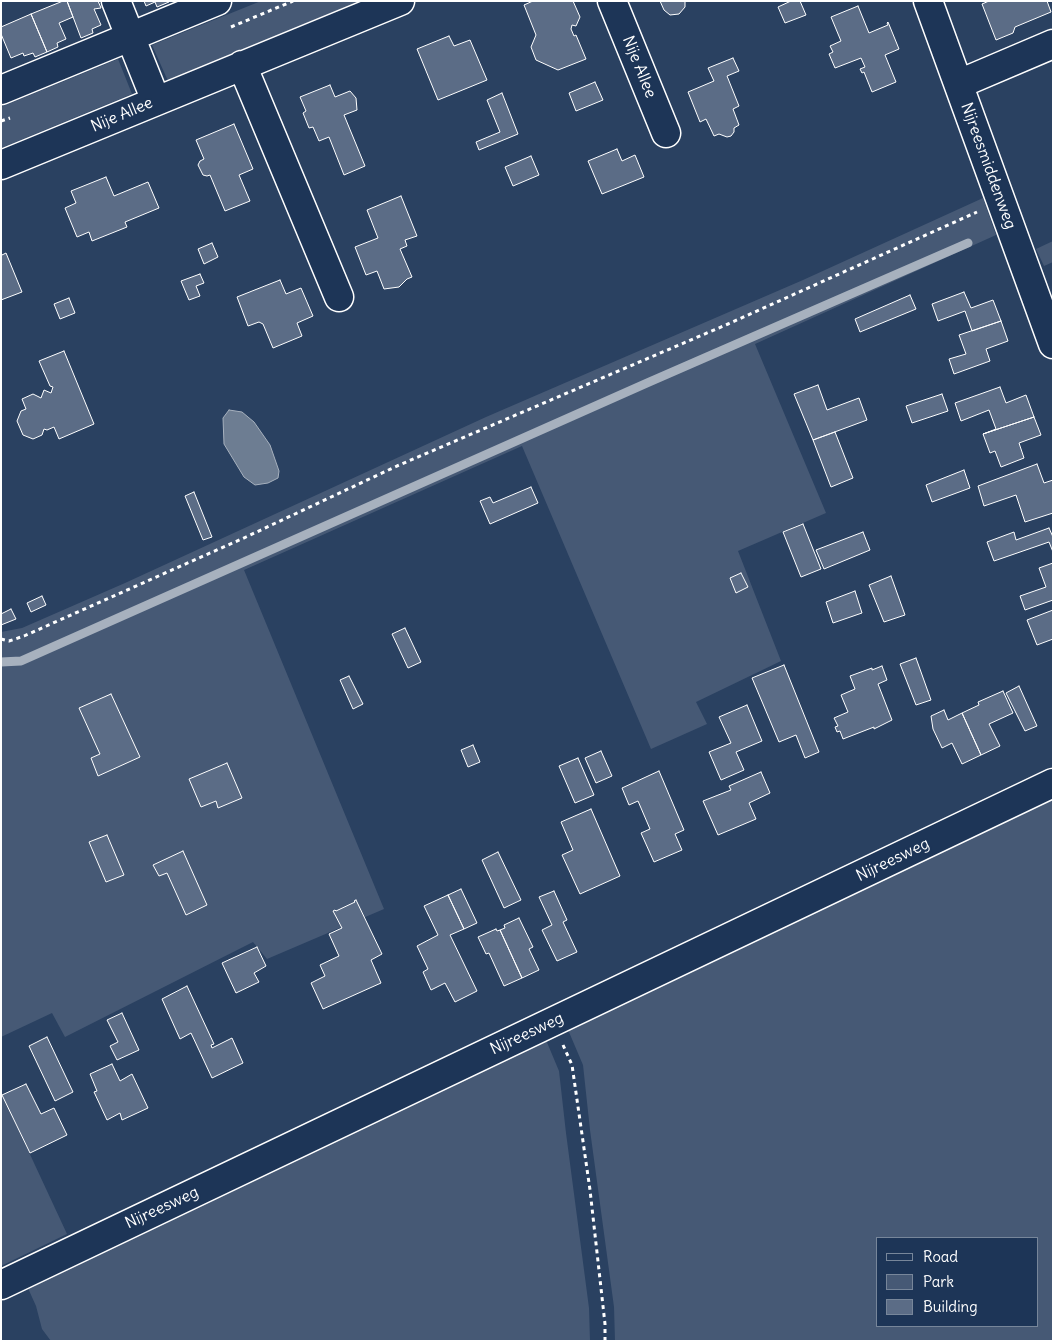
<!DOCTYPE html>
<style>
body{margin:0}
#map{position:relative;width:1054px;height:1342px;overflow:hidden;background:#2a4161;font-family:Delius,sans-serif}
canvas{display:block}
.frame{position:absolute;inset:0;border:2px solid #fff;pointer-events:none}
.legend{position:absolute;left:876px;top:1237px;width:162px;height:90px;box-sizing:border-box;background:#1d3557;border:1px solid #77869a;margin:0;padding:6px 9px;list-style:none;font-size:15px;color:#fff}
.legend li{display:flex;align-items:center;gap:10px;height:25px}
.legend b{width:25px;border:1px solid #77869a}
</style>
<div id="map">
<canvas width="1054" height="1342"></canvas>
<div class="frame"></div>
<ul class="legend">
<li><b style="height:6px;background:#1d3557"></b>Road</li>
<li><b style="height:14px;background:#465975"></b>Park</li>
<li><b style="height:14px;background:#5b6c86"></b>Building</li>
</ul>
</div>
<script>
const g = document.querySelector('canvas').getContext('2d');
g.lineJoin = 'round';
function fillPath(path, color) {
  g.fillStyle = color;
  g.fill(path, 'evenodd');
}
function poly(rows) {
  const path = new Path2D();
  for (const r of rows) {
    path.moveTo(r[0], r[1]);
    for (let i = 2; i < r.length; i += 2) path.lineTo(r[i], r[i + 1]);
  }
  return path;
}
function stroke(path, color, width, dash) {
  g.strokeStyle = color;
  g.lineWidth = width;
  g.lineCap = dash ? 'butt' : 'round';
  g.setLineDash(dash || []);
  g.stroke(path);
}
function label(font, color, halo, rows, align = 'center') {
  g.font = font + ' Delius,sans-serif';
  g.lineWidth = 4;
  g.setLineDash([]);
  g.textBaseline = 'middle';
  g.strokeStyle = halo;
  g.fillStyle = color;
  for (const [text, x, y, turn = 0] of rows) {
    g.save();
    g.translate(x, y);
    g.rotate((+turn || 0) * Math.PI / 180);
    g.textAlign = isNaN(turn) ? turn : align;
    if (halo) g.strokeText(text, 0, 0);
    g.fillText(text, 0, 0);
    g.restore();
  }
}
fillPath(poly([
 [261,1,359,1,168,81,152,45],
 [118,59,132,94,1,148,1,107],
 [983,198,996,235,755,344,826,513,738,551,781,661,696,702,707,724,651,749,522,446,244,570,384,909,267,959,253,942,65,1037,52,1013,1,1037,1,632,22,628,125,583,486,417,803,280],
 [1053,241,1053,262,1044,266,1036,249],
 [1053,796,1053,1341,615,1341,614,1307,590,1130,583,1065,566,1025],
 [878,1238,1038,1238,1038,1326,878,1326],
 [546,1040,559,1071,566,1133,589,1308,590,1341,51,1341,42,1329,36,1306,27,1286],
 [1,1092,67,1234,1,1266]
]), '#465975');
const water = poly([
 [229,410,242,412,254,422,270,445,279,471,278,478,268,483,255,485,244,477,224,444,223,418,229,410]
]);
fillPath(water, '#6d7d92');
stroke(water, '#a7b1be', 1);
stroke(poly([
 [1,662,21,661,48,649,647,383,968,243]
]), '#a7b1be', 9);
const building = poly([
 [63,1,67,1,73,17,59,23,66,39,57,43,58,47,47,52,31,14,63,1],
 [67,1,98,1,101,8,94,9,101,25,92,29,93,33,81,38,67,1],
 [144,1,169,1,169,2,157,7,155,2,146,6,144,1],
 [533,1,573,1,580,17,576,26,572,25,571,29,574,36,576,35,586,59,558,70,536,60,531,47,536,35,524,5,533,1],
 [660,1,685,1,685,7,679,14,670,15,664,10,660,1],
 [791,1,800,1,806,15,785,23,778,7,791,1],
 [989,1,1047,1,1051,12,1015,27,1013,33,996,40,982,4,989,1],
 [858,6,869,33,888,25,887,23,888,22,899,49,885,55,896,82,872,92,864,72,862,73,860,69,865,67,861,58,835,68,829,54,833,52,830,46,841,41,831,17,858,6],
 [31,14,47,52,35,57,33,53,24,56,23,53,11,58,1,34,1,27,31,14],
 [449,36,454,46,470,40,487,80,438,100,417,49,449,36],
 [733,58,739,71,727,76,739,106,733,109,739,125,734,128,734,132,731,136,727,137,719,134,714,136,706,119,700,122,688,92,714,81,708,68,733,58],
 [595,82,603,100,576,111,569,93,595,82],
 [330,85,335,97,350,91,356,98,357,110,344,115,365,166,344,175,329,137,319,141,313,127,309,128,303,113,306,111,300,97,330,85],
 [502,93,518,134,479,150,476,142,500,132,487,100,502,93],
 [234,124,253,169,239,175,250,201,225,211,210,175,207,176,203,175,198,165,200,161,204,159,196,140,234,124],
 [617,149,622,161,635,155,644,177,602,194,588,161,617,149],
 [531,156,539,175,513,186,505,167,531,156],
 [106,177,114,196,148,182,159,208,125,222,127,227,92,241,89,232,77,237,65,208,76,203,71,191,106,177],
 [401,196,417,236,405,240,407,246,400,249,412,277,407,279,399,287,384,289,377,271,366,275,355,247,378,238,367,210,401,196],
 [212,243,218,257,204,264,198,249,212,243],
 [1,253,2,255,6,253,22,292,1,300,1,253],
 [200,274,204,283,196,286,200,296,189,300,181,281,200,274],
 [280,280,286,294,301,288,313,316,297,323,302,336,273,348,263,324,259,322,248,326,237,297,280,280],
 [964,292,971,308,993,300,1001,321,972,331,965,311,938,321,932,304,964,292],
 [910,295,916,309,860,332,855,319,910,295],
 [69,298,75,313,60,319,54,304,69,298],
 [1001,321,1008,341,986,349,990,361,954,374,949,359,966,354,959,335,1001,321],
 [64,351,94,424,59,439,54,427,47,430,44,429,42,435,33,439,23,435,17,421,21,411,26,409,22,399,33,394,41,398,44,390,51,393,53,387,50,386,39,361,64,351],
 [818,385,827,410,859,398,867,420,813,440,794,394,818,385],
 [1000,387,1006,403,1026,395,1034,417,983,434,996,429,989,410,961,421,955,403,1000,387],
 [942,394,948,411,912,423,906,406,942,394],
 [1034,417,1041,435,1019,443,1024,458,1001,467,995,451,990,453,983,434,1034,417],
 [835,432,853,478,831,487,813,440,835,432],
 [1037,464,1044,483,1053,480,1053,513,1025,522,1016,495,984,506,978,486,1037,464],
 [964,470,970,488,932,502,926,485,964,470],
 [531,487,538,503,490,524,480,501,490,497,493,503,531,487],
 [194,492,212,537,203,540,185,496,194,492],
 [803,524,821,569,801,577,783,532,803,524],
 [1049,528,1053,537,1053,552,1049,542,994,561,987,542,1014,532,1016,540,1049,528],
 [863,532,870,550,824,569,816,550,863,532],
 [1053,563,1053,600,1025,610,1020,596,1046,587,1039,568,1053,563],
 [741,573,748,587,736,593,730,578,741,573],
 [891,576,905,615,884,622,869,585,891,576],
 [855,591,862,613,833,623,826,602,855,591],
 [42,596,46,605,31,612,27,603,42,596],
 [11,609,16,619,1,625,1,614,11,609],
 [1053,610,1053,639,1037,645,1027,620,1053,610],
 [405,628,421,662,408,668,392,634,405,628],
 [916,658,931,700,916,705,900,664,916,658],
 [784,665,819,752,805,758,796,735,779,742,752,678,784,665],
 [882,666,887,680,878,684,892,720,874,729,874,727,843,739,840,731,837,732,835,727,838,726,834,718,848,712,841,695,855,689,850,676,872,668,872,670,882,666],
 [349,676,363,704,353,709,340,680,349,676],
 [1019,686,1037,726,1025,731,1006,693,1019,686],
 [1003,691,1013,713,989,724,1000,746,981,755,962,713,979,705,978,702,1003,691],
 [111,694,140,757,98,776,91,758,100,754,79,708,111,694],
 [747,705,762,741,736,752,744,770,721,780,709,752,731,743,719,717,747,705],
 [944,710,948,720,962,713,981,755,962,764,952,743,942,748,933,729,931,716,944,710],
 [473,745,480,762,468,767,461,750,473,745],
 [601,751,612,776,596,783,585,758,601,751],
 [578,758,594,795,575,803,559,766,578,758],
 [227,763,242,798,218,808,216,801,201,807,189,779,227,763],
 [659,771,684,830,675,834,682,850,654,862,641,833,650,829,638,801,629,805,622,788,659,771],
 [761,772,770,793,749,803,756,819,718,835,703,801,731,790,729,786,761,772],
 [591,809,620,876,580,894,562,855,573,850,561,822,591,809],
 [107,835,124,875,106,882,89,842,107,835],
 [183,851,207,905,186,915,167,873,159,876,153,865,183,851],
 [498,852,521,900,504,908,482,860,498,852],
 [461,889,477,923,464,929,448,895,461,889],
 [554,891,567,920,563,922,577,952,557,961,542,930,552,925,539,897,554,891],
 [448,895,464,929,450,935,477,991,455,1002,445,983,431,990,423,972,428,969,417,946,438,935,424,906,448,895],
 [356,900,382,954,371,960,381,983,323,1009,311,983,325,976,320,965,339,956,329,934,342,928,333,911,335,910,336,911,355,902,354,901,356,900],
 [519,918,533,947,529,949,539,970,522,978,500,930,505,928,504,925,519,918],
 [496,929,497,931,500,930,522,978,504,986,489,953,486,954,478,937,496,929],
 [257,947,266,966,254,973,259,982,236,993,222,963,257,947],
 [187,986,214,1044,211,1045,212,1048,232,1038,243,1063,212,1078,191,1033,180,1039,162,999,187,986],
 [122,1013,139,1050,117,1060,110,1046,118,1042,107,1020,122,1013],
 [47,1037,73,1092,55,1101,29,1046,47,1037],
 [112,1064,120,1081,132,1074,148,1108,122,1120,120,1113,107,1120,94,1092,97,1091,90,1074,112,1064],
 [26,1084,41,1114,54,1108,67,1135,30,1153,2,1095,26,1084]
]);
fillPath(building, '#5b6c86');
stroke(building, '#fff', 1);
const minor = poly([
 [116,1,156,101],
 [612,1,666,133],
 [928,1,1053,344],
 [242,65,339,297],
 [959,84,1053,44],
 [1,90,217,1],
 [1,165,400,1],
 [1,1285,1053,783]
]);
stroke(minor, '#fff', 31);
stroke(poly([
 [231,27,293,1],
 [1,121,10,118],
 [1,639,9,641,24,636,246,537,397,466,728,324,977,212],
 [563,1045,572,1065,590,1190,605,1324,605,1341]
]), '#fff', 3, [4, 4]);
stroke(minor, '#1d3557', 28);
label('16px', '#fff', '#1d3557', [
 ["Nije Allee",639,67,68],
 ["Nije Allee",122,115,-23],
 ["Nijreesmiddenweg",988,166,70],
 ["Nijreesweg",893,860,-26],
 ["Nijreesweg",527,1034,-25],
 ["Nijreesweg",162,1208,-25]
]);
</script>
